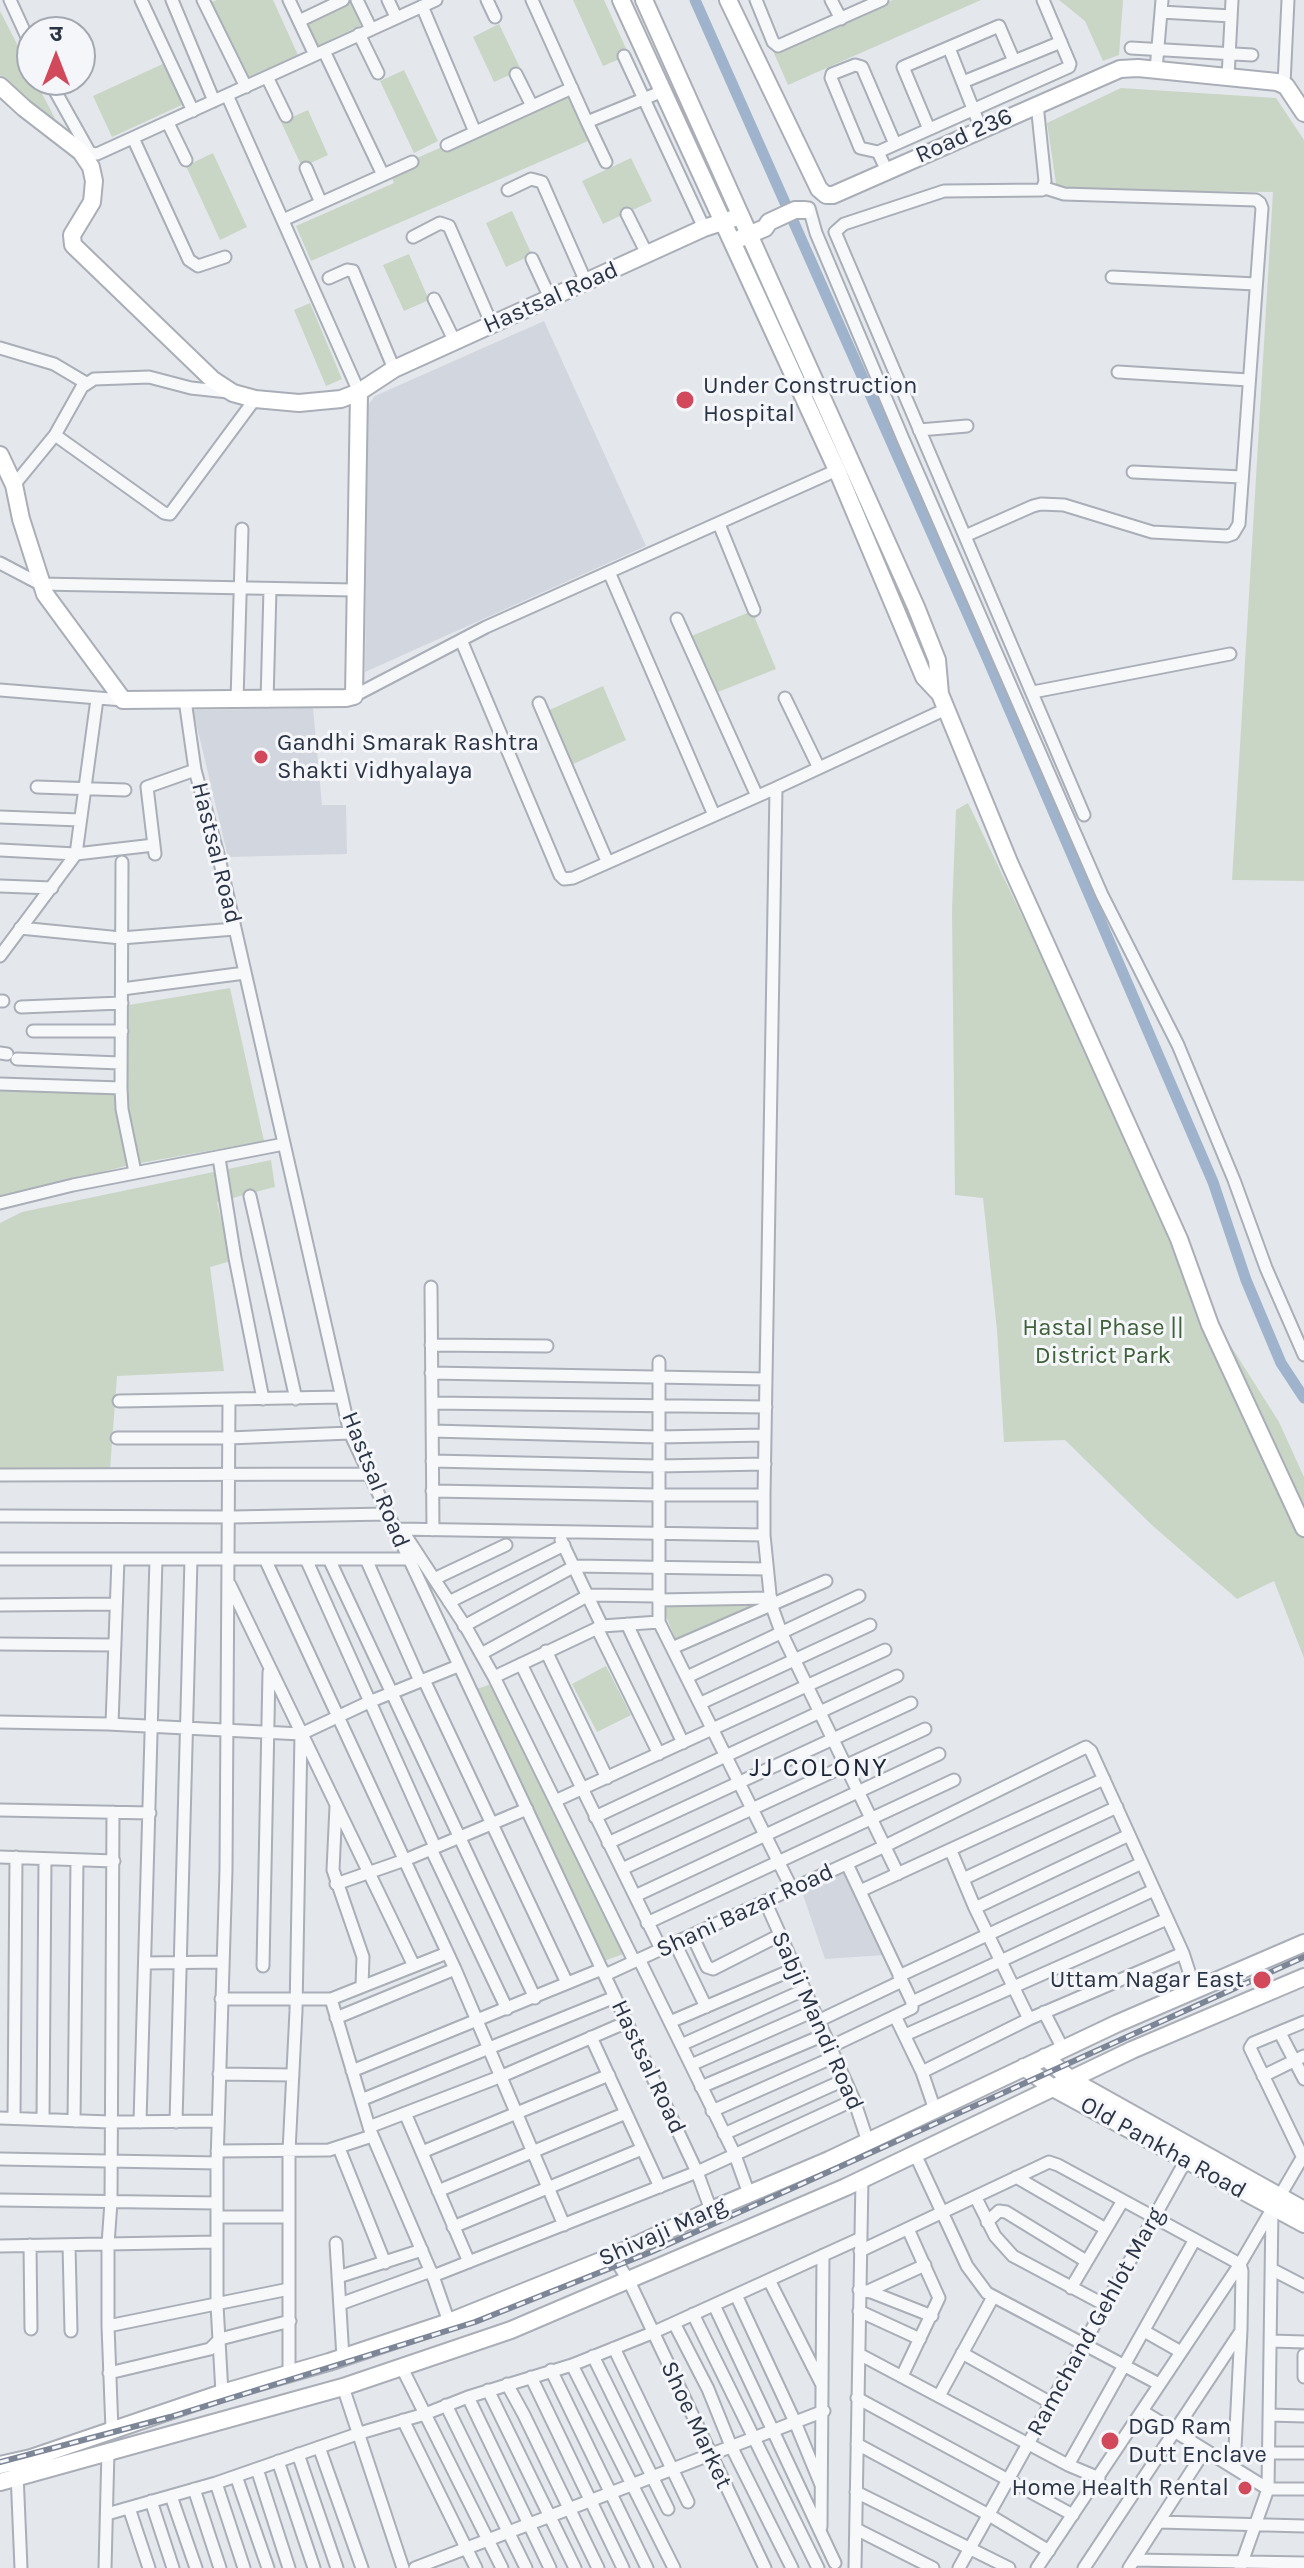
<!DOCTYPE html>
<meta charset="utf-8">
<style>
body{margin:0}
#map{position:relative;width:1304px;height:2568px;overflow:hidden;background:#e4e7ec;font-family:Karla,"Noto Sans Devanagari",sans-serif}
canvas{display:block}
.north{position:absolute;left:16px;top:16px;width:80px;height:80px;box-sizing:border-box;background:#f4f6f9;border:2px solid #a4a8b1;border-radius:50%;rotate:0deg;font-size:22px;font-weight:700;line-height:32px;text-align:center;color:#2b3445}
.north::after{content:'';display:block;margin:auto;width:28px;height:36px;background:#d1495b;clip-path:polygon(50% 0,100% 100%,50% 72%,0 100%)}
</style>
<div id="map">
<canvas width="1304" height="2568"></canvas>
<div class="north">उ</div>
</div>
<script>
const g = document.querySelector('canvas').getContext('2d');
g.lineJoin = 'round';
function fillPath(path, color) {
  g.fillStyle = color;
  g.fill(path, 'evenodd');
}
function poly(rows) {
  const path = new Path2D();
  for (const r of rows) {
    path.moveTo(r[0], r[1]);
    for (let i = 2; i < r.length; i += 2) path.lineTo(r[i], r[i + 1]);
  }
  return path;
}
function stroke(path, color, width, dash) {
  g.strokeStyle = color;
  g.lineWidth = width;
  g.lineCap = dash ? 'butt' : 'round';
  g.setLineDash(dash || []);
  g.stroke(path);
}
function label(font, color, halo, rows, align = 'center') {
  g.font = font + ' Karla,sans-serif';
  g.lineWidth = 6;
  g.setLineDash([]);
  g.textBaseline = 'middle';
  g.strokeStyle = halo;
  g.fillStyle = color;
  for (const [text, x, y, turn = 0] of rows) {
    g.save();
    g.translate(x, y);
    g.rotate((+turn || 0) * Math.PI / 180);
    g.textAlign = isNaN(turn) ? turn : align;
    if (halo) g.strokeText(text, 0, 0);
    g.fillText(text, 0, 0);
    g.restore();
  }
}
fillPath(poly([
 [544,321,646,546,365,672,368,405,375,396],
 [313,708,322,805,346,805,347,854,228,857,193,710],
 [843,1873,884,1955,825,1959,802,1892]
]), '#d2d6de');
fillPath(poly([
 [217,0,273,0,298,55,246,78,212,2],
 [573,0,604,0,629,55,603,66],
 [893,0,981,0,788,85,773,51],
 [1059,0,1123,0,1119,55,1103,61,1085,21],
 [352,1,364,24,315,47,304,23],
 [0,11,32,73,32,80,35,80,63,134,0,75],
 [499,24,521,70,494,82,473,37],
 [167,62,186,103,112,137,93,96],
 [404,70,438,141,414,153,380,81],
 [1121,88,1276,98,1304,140,1304,881,1232,880,1273,192,1057,190,1047,123],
 [567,93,588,141,311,261,296,226,394,183,389,170],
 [308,110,328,155,302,167,281,122],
 [213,153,247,227,220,240,186,166],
 [631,158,652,201,603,224,582,181],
 [512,211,532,255,506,267,486,223],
 [409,254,429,300,404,311,383,265],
 [310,303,342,379,326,386,294,310],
 [752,611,776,669,713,694,689,637],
 [603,686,626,740,571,765,547,711],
 [968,803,1157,1198,1187,1277,1279,1422,1304,1477,1304,1658,1274,1581,1237,1599,1153,1526,1065,1440,1004,1442,997,1330,983,1198,955,1195,952,911,956,810],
 [230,988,264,1141,129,1165,0,1199,0,1089,117,1088,117,1007],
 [271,1160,275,1187,217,1202,231,1261,210,1267,224,1371,117,1376,110,1470,0,1471,0,1223,22,1212],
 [757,1604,677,1643,662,1606],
 [606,1666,631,1715,597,1732,572,1684],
 [497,1682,626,1953,604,1961,477,1689]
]), '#c9d6c5');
stroke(poly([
 [695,0,985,653,1213,1182,1246,1280,1281,1363,1304,1398]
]), '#9fb4cc', 11);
const street = poly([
 [10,0,32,48],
 [141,0,193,111],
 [172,0,214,101],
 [203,0,246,87],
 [289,0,315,55],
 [357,0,371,29],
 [388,0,396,17],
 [487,0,495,17],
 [532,0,587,122],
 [756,0,773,42,778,46,882,0],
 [831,0,841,19],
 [422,6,475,132],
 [1161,12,1231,16],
 [299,21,343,0],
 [359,34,378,73],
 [949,48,981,129],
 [1131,48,1252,55],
 [324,51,383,175],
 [624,56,704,228],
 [1156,70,1162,0],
 [516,74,532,106],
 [267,77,286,116],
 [1228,77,1232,0],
 [49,80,91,155],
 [963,82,1061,42],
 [1284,84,1288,0],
 [227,95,359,392],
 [1037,104,1045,181,1042,190,944,191,844,224,835,232,1084,815],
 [168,123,186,160],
 [929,129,903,67,999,26,1014,61],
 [133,138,189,260,198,266,225,257],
 [447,145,572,88],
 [81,152,97,154,436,0],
 [878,152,1069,67,1070,64,1043,0],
 [606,162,587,122,663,91],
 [306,168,321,203],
 [887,171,878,152,860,148,831,78,832,74,855,65,862,67,895,144],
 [508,190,531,179,542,182,586,282],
 [809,208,816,233,903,439,1102,895,1178,1045,1234,1180,1266,1268,1304,1355],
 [627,214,647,254],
 [283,220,412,162],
 [413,237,440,223,449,226,492,325],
 [532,259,550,298],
 [1112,277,1256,284],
 [329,278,347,270,353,271,394,369],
 [434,299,455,342],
 [0,348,54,364,86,383],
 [1118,372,1249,380],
 [919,430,967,426],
 [55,435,164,513,170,514,255,399],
 [1133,472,1242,477],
 [14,485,55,435,82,387,94,379,149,377,191,388,228,392],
 [719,524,754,610],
 [965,536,1033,506,1041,504,1064,505,1152,532,1227,536,1233,534,1239,524,1262,208,1260,203,1256,200,1064,194,1045,188],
 [0,563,40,584,354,590],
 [609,572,714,815],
 [677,619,757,796],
 [461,640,560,875,564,879,573,878,776,788],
 [0,690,123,700],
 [1033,692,1230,654],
 [354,696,486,627,837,470],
 [785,698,819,768],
 [185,700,195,770,219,858,350,1433,697,2172,711,2210],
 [237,700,242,529],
 [267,701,270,589],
 [539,703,607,861],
 [37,787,125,790],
 [0,817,80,820],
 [0,850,76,854,154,845],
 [155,854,147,787,195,770],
 [122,862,121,1088,122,1109,135,1172],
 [0,886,52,888],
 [20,928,121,938,235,929],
 [0,956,76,854,97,699],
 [122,989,245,973],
 [0,1001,3,1001],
 [21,1007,122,1003],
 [33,1031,122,1031],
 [0,1053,7,1054],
 [17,1059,120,1063],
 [0,1084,121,1088],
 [219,1158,235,1258,263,1399],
 [250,1196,296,1399],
 [0,1203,73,1185,284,1144],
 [431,1287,433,1530],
 [431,1345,547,1346],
 [659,1362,659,1622,792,1889],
 [431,1373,766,1379],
 [119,1401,342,1397],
 [432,1403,766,1407],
 [432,1431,658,1437,765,1435],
 [117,1438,229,1438,350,1433],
 [432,1461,658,1466,765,1464],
 [0,1475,367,1474],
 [432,1491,658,1495,764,1495],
 [0,1516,233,1517,386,1514],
 [397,1529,764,1535],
 [402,1530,467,1629,494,1677,634,1961],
 [561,1540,602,1626],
 [0,1559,407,1559],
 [265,1559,455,1969,564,2225],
 [306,1559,435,1847],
 [329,1559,535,1998],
 [366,1559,420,1681],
 [434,1579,506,1545],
 [230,1585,414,1966],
 [658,1600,771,1598],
 [449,1602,564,1545],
 [0,1605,116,1604],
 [627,1624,683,1743],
 [464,1626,575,1566,767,1569],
 [597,1628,659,1754],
 [0,1644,115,1645],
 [672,1648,826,1581],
 [546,1651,607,1778],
 [481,1654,589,1595,658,1596],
 [521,1664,661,1949],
 [494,1677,602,1626,659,1622],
 [687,1677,859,1596],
 [424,1680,567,1983],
 [701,1703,870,1625],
 [0,1722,108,1724,301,1734,369,1702,458,1666],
 [112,1724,118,1559],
 [555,1801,885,1650],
 [336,1806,333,1870,363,1957,362,1986],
 [0,1810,150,1813],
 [595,1817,897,1676],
 [608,1843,911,1703],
 [431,1849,507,2009],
 [951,1851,975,1908,1029,2019],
 [0,1857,114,1861],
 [847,1864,912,2002],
 [622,1869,925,1729],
 [898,1874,781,1632,771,1604,764,1535,764,1495,776,788,946,709],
 [963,1879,1117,1807],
 [336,1884,405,1860,527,1809],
 [860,1891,1104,1779],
 [635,1896,939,1754],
 [765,1901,854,2100,868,2142],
 [975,1908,1129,1835],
 [647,1923,954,1780],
 [692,1935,707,1967,713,1969,780,1935],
 [675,1943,706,2007],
 [639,1959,735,2155,749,2194],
 [145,1963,222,1962],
 [263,1966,269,1672],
 [605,1975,885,1846,1086,1747,1091,1751,1183,1953,1195,1990],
 [899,1976,1142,1863],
 [221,1999,331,1999,447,1953],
 [331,1999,370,2130,434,2279,449,2322],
 [1044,2012,1063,2049],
 [895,2016,922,2072,935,2110],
 [336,2018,455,1969],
 [818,2021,902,1981],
 [670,2022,794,1969],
 [1304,2022,1253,2043,1250,2048,1304,2160],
 [1280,2033,1304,2079],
 [905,2035,1167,1919],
 [591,2037,660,2187],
 [681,2045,804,1990],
 [830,2047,912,2008,912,2002,1154,1890],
 [691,2065,814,2011],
 [352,2071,602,1969],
 [922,2072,1029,2019,1183,1953],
 [219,2074,293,2075],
 [1263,2076,1304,2056],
 [701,2087,824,2035],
 [361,2100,615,1997],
 [712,2111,834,2057],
 [405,2113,469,2262],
 [0,2118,110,2122,218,2121],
 [14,2118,16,1857],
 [43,2119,45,1859],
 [74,2121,77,1860],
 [140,2122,156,1559],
 [176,2122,191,1559],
 [369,2127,502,2076,627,2022],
 [724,2134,844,2080],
 [339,2148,385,2263],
 [217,2151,329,2150,372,2136],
 [422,2152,609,2075],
 [915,2154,967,2266,987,2293,1159,2384],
 [0,2159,217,2163],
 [1016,2177,1104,2228],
 [438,2191,626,2113],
 [976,2198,995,2236,1013,2256,1105,2305],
 [0,2200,217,2203],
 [217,2217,289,2217],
 [987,2222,999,2211,1006,2212,1086,2261],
 [453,2227,642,2149],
 [336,2243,343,2358],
 [108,2244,217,2242],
 [30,2245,31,2329],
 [69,2245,71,2331],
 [0,2246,103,2244],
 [860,2251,1049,2162,1058,2165,1240,2264,1242,2271,1241,2330,1234,2468],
 [613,2256,629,2281,765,2568],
 [1273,2270,1304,2286],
 [433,2276,697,2172,854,2100],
 [338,2277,422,2250],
 [769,2280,821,2383],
 [1071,2288,1122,2202],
 [859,2290,871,2292,932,2316],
 [868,2291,925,2265],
 [736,2295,795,2422,821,2485],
 [340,2304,431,2271],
 [714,2305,835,2563],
 [859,2311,920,2339],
 [693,2314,818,2568],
 [674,2323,708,2389,731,2446,792,2568],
 [108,2326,289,2289],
 [1144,2331,1181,2352],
 [1272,2341,1304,2342],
 [614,2348,688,2502],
 [962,2353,1051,2403],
 [859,2354,1068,2465,1099,2478],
 [1304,2355,1304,2377],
 [593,2356,668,2509],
 [572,2365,674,2568],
 [402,2368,502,2568],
 [551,2370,647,2568],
 [109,2373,210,2349,220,2339,290,2321],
 [289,2373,289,2151,296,2011,301,1734],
 [902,2376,939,2298,908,2229],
 [531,2377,623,2568],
 [507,2384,524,2415,598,2568],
 [343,2387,403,2568],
 [488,2390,575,2568],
 [222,2393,217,2305,217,2163,226,1870,229,1400],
 [939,2396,993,2297],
 [468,2397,550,2568],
 [857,2398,1073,2515],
 [446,2405,526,2568],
 [1142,2411,1268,2489,1304,2489],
 [1269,2415,1304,2416],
 [403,2420,476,2568],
 [112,2430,108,2326,108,2244,111,2202,113,1812],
 [857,2444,989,2515,1049,2551],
 [319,2447,362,2568],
 [1270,2453,1304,2453],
 [298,2454,337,2568],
 [278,2461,314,2568],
 [1068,2465,1194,2241],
 [257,2469,289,2568],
 [17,2473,21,2568],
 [236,2476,268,2568],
 [216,2483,244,2568],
 [194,2489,220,2568],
 [856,2492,1009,2568],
 [171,2496,196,2568],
 [151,2501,173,2568],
 [129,2508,149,2568],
 [107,2514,216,2483,360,2433,425,2414,468,2397,572,2365,652,2333,861,2238],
 [1159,2522,1304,2526],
 [821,2527,823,2255],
 [856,2529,933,2568],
 [1134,2560,1304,2563],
 [105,2568,108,2451],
 [415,2568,824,2411],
 [855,2568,862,2179],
 [959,2568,1186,2160],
 [1037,2568,1240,2264,1302,2158],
 [1084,2568,1241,2331],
 [1129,2568,1205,2450],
 [1240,2568,1268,2489,1272,2209]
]);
const secondary = poly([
 [621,0,837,470,924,677,940,694],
 [644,0,916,607,937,660,940,694,1009,862,1179,1239,1210,1325,1304,1528],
 [728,0,819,189,826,195,833,195,1120,69,1138,68,1277,82,1286,86,1304,113],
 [0,86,24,108,81,152,91,167,94,181,92,202,72,235,73,245,213,380,233,393,255,399,299,403,341,399,359,392,394,369,704,228,741,216],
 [741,238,765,228,769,222,795,210,805,210],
 [0,455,14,485,21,519,45,594,123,700,346,698,354,696,359,392],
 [1045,2057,1070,2079,1304,2210],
 [1024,2067,1053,2088,1304,2224],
 [0,2465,31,2458,222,2393,329,2362,449,2322,613,2256,711,2210,829,2160,1116,2024,1304,1943],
 [0,2482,343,2387,511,2330,846,2187,1132,2050,1304,1977]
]);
stroke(street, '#a9aeb7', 15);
stroke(secondary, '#a9aeb7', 20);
stroke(street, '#f7f8fa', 11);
stroke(secondary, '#fff', 16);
const rail = poly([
 [0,2462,170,2417,475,2322,651,2252,1304,1957]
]);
stroke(rail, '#7d8696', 6);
stroke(rail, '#f4f6f9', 3, [9]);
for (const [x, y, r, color] of [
 [685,400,10,"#d1495b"],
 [261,757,8,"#d1495b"],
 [1262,1980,10,"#d1495b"],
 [1110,2441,10,"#d1495b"],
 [1245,2488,8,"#d1495b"]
]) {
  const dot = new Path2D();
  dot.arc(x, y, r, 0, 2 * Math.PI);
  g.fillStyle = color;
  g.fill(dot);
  stroke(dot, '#f4f6f9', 3);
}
label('24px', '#2b3445', '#f4f6f9', [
 ["Road 236",964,136,-24],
 ["Hastsal Road",551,298,-24],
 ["Hastsal Road",216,853,76],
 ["Hastsal Road",375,1480,68],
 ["Shani Bazar Road",745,1911,-25],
 ["Sabji Mandi Road",817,2021,66],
 ["Hastsal Road",648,2067,65],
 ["Old Pankha Road",1163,2148,29],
 ["Shivaji Marg",663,2232,-24],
 ["Ramchand Gehlot Marg",1096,2322,-61],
 ["Shoe Market",696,2425,65]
]);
label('24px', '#2b3445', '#f4f6f9', [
 ["Under Construction",703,386],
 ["Hospital",703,414],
 ["Gandhi Smarak Rashtra",277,743],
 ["Shakti Vidhyalaya",277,771],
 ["Uttam Nagar East",1244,1980,"right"],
 ["DGD Ram",1128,2427],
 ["Dutt Enclave",1128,2455],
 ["Home Health Rental",1229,2488,"right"]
], 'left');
label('24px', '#3f6138', '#f4f6f9', [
 ["Hastal Phase ||",1103,1328],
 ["District Park",1103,1356]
]);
g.letterSpacing = '2px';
label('26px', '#1d2536', '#f4f6f9', [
 ["JJ COLONY",819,1769]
]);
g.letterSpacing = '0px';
</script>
